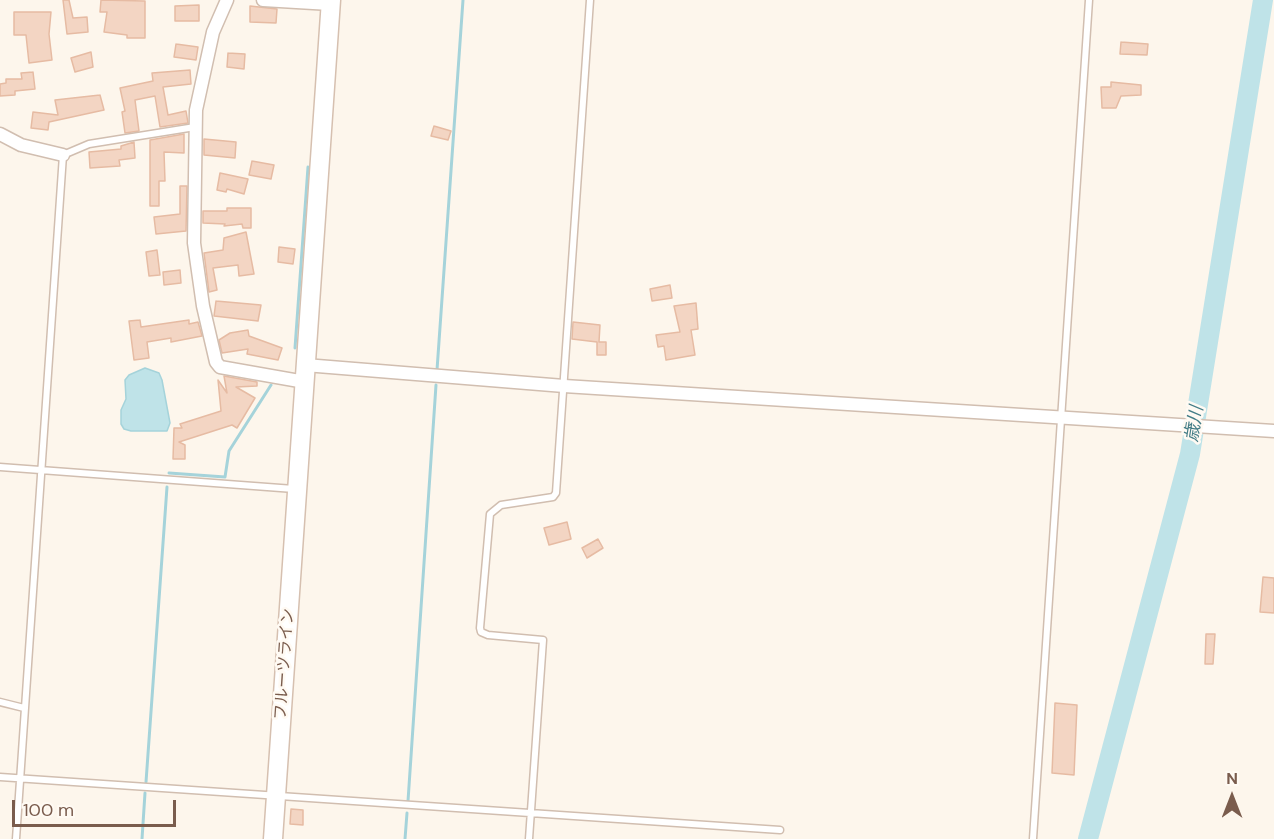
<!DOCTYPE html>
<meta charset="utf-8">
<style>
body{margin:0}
#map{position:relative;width:1274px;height:839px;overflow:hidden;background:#fdf6ec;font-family:"DM Sans",sans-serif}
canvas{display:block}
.north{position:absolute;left:1202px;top:767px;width:60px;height:60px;-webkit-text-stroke:4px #fffaf3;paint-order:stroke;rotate:0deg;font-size:16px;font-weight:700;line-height:24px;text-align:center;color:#7a5c4d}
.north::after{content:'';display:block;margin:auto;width:21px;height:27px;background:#7a5c4d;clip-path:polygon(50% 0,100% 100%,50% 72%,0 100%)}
.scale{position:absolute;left:12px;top:800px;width:164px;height:27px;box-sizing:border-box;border:3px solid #7a5c4d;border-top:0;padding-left:8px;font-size:18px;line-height:21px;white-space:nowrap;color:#7a5c4d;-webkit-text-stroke:4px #fffaf3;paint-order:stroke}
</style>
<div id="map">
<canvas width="1274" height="839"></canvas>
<div class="north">N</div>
<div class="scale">100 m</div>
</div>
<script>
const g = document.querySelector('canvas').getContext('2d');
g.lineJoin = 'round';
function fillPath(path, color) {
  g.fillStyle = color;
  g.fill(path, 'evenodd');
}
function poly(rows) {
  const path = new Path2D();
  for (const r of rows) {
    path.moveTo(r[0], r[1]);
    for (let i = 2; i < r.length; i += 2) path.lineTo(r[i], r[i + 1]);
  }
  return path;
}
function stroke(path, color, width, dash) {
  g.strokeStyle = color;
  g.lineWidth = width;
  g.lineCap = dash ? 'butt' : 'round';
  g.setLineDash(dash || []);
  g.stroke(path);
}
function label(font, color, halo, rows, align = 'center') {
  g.font = font + ' "DM Sans","Noto Sans JP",sans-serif';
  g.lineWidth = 5;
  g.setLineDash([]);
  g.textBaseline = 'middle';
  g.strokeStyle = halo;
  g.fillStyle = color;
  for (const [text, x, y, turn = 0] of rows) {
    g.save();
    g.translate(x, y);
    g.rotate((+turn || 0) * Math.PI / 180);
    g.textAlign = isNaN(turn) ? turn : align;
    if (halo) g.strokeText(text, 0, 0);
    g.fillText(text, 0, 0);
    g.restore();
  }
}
const water = poly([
 [145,368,159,373,162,380,170,423,167,431,131,431,124,429,121,424,121,410,126,399,125,380,129,375,145,368]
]);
fillPath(water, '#bfe3e8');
stroke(water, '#a5d3da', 1.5);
stroke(poly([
 [295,348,308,167],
 [437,370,463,0],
 [169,473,225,477,229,451,271,385],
 [146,782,167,487],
 [408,801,436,385],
 [142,839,145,793],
 [405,839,407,813]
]), '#a5d3da', 3);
stroke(poly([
 [1088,839,1190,454,1263,0]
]), '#bfe3e8', 20);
const building = poly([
 [63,0,69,0,73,18,87,17,88,32,67,34,63,0],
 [101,0,145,1,145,38,127,38,127,35,104,32,107,12,100,12,101,0],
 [199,5,199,21,175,21,175,6,199,5],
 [250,6,277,9,276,23,250,22,250,6],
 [14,12,51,12,49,34,52,60,29,63,26,35,14,35,14,12],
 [1121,42,1148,44,1147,55,1120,54,1121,42],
 [176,44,198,47,196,60,174,57,176,44],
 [91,52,93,67,75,72,71,58,91,52],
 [228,53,245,54,244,69,227,67,228,53],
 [190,70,191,84,163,87,168,115,186,111,188,123,160,127,155,96,135,100,139,131,125,133,122,112,125,111,120,88,153,81,152,73,190,70],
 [33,72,35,89,15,91,15,95,0,96,0,84,6,83,6,79,22,79,21,73,33,72],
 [1111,82,1141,85,1141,95,1121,96,1116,108,1102,108,1101,87,1111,87,1111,82],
 [100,95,104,110,49,122,48,130,31,128,33,112,58,115,55,100,100,95],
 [434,126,451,131,448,140,431,136,434,126],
 [184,134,184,153,164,152,165,181,159,181,159,206,150,206,150,140,184,134],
 [204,139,236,142,235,158,204,155,204,139],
 [134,142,135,158,119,160,120,166,90,168,89,152,121,149,121,146,134,142],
 [252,161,274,165,271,179,249,175,252,161],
 [220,173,248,179,244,194,227,189,226,192,217,190,220,173],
 [180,186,187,186,186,231,156,234,154,217,180,214,180,186],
 [227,208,251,208,251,228,243,228,242,224,224,226,225,224,203,223,203,211,227,211,227,208],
 [246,232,254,274,239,276,238,265,213,268,217,290,209,292,204,253,223,250,224,238,246,232],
 [279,247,295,249,293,264,278,262,279,247],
 [157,250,160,275,149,276,146,252,157,250],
 [180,270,181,283,164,285,163,272,180,270],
 [670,285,672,298,652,301,650,289,670,285],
 [216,301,261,305,258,321,214,316,216,301],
 [696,303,698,329,691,330,695,355,666,360,664,346,658,347,656,335,680,332,674,306,696,303],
 [140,320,141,327,189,320,189,324,198,322,202,336,171,342,171,338,147,342,149,358,134,360,129,321,140,320],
 [573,322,600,325,599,342,606,342,606,355,597,355,597,342,572,339,573,322],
 [248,330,249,336,282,348,278,360,247,354,248,349,222,353,219,340,230,333,248,330],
 [224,376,257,382,257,386,236,387,255,398,237,428,232,425,179,442,185,445,185,459,173,459,174,428,182,428,180,424,221,411,218,380,227,393,224,376],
 [567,522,571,539,549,545,544,528,567,522],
 [598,539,603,548,587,558,582,548,598,539],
 [1263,577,1274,578,1274,613,1260,612,1263,577],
 [1206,634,1215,634,1213,664,1205,664,1206,634],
 [1055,703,1077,705,1074,775,1052,773,1055,703],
 [291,809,303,810,303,825,290,824,291,809]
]);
fillPath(building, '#f3d5c3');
stroke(building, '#e6bba3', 1.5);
const lane = poly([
 [0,467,294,489],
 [0,702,24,708],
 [0,777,780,830],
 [16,839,63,155,89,144,195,127],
 [529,839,543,640,488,635,481,632,480,628,490,514,501,505,553,497,556,493,590,0],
 [1033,839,1089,0]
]);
const street = poly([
 [227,0,213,32,196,110,194,243,203,306,216,362,220,367,305,382],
 [263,0,330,4],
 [0,134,21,145,63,155],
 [305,365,564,386,1274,431]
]);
const secondary = poly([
 [273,839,331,0]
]);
stroke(lane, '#d1beb0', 9);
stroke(street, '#d1beb0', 15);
stroke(secondary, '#d6c0b0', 21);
stroke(lane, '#fff', 6);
stroke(street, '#fff', 12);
stroke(secondary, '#fff', 18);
label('16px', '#7a5c4d', '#fffaf3', [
 ["フルーツライン",285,664,-86]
]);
label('italic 18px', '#437c86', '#fffaf3', [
 ["歳川",1195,424,-81]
]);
</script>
